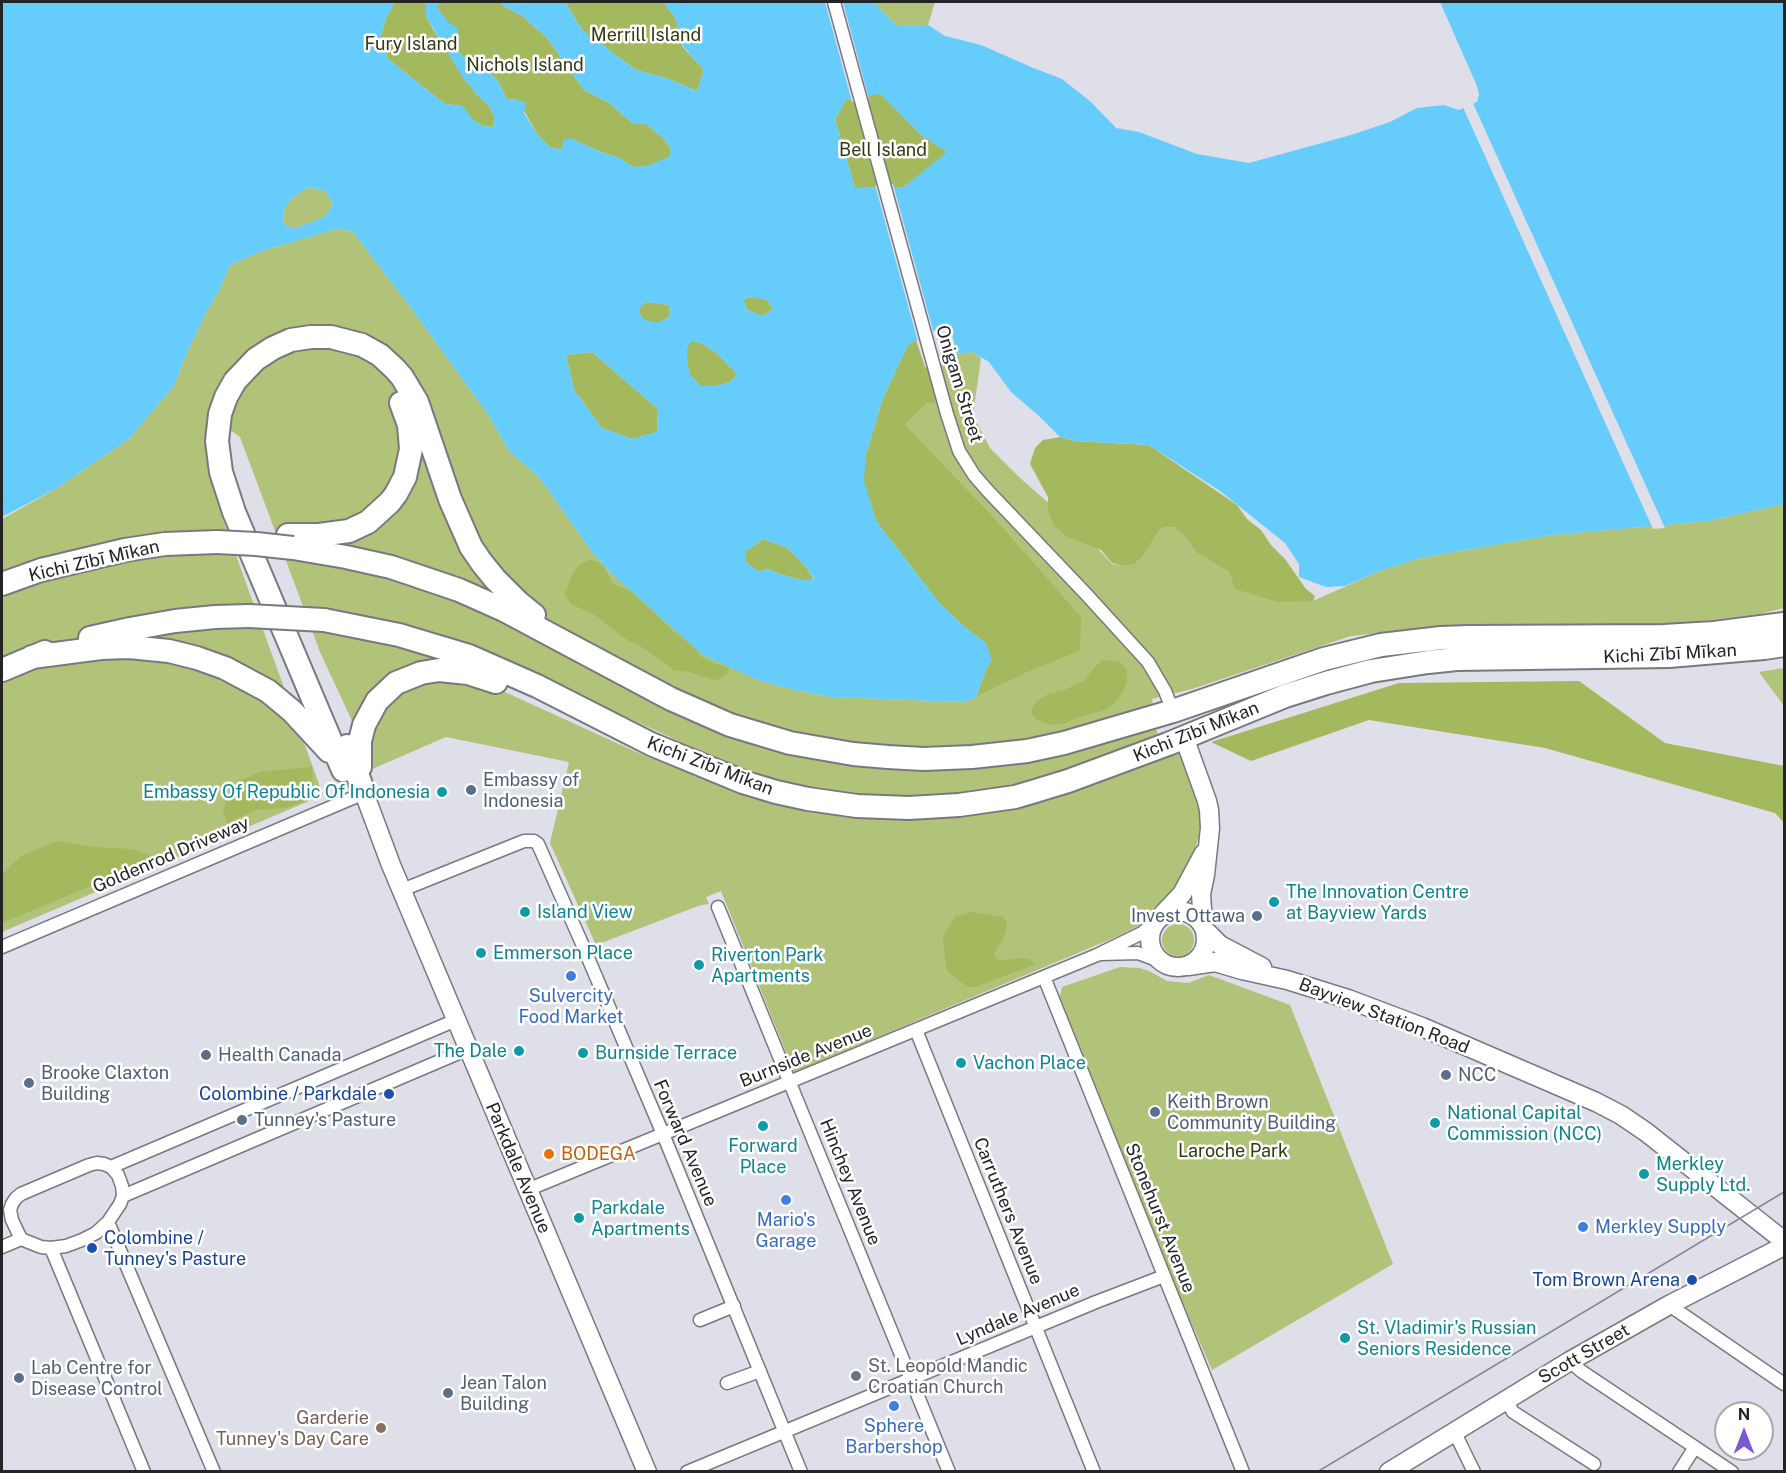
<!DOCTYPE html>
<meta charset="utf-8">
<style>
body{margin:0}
#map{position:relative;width:1786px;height:1473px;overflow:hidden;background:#dedfe8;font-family:"Public Sans",sans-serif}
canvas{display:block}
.frame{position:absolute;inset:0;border:3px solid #242427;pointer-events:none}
.north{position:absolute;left:1714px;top:1401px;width:60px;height:60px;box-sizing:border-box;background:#fff;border:2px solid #a7a7a9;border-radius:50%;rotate:0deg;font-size:16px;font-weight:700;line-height:24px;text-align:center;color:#242427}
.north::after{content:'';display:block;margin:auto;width:21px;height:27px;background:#7b59d3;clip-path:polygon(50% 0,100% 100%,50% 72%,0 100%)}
</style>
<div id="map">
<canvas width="1786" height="1473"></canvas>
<div class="frame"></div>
<div class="north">N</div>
</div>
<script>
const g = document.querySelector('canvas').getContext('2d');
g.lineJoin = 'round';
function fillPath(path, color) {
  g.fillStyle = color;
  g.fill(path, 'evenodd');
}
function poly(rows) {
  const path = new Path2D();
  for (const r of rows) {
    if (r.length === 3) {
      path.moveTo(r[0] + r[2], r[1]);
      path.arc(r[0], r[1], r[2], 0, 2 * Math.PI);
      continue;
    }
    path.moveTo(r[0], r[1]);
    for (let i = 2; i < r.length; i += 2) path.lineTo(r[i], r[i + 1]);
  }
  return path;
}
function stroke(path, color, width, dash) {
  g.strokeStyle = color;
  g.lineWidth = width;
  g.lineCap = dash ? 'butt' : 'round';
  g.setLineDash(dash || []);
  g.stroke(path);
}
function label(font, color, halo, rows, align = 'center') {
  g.font = font + ' "Public Sans",sans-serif';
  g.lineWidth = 5;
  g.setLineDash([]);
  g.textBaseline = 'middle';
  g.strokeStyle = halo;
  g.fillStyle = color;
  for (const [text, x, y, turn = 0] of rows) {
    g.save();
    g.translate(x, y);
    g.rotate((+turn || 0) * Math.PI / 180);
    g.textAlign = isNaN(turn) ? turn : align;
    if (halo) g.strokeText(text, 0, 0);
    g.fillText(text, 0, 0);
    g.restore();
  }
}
fillPath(poly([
 [873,2,935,2,928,25,897,26],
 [308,187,325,191,333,204,325,217,293,229,283,223,284,210,290,200],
 [340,228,353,232,411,308,487,413,510,452,539,477,595,556,610,572,630,589,758,680,794,690,831,697,965,702,1024,674,1080,651,905,425,927,403,929,368,957,354,972,352,981,358,973,415,990,448,1019,477,1086,536,1112,564,1123,566,1134,565,1142,557,1161,528,1173,527,1183,534,1197,553,1230,573,1313,601,1380,571,1420,558,1552,535,1708,521,1784,504,1784,608,1759,614,1680,624,1471,624,1351,636,1192,689,1152,699,1158,738,1017,787,913,799,813,792,726,766,668,736,488,655,431,659,385,677,353,723,320,652,240,437,211,416,212,460,221,514,323,795,2,932,2,519,57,488,129,439,174,386,186,355,207,311,219,291,230,265,262,251],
 [1784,668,1784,706,1759,672],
 [460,678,505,692,645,756,710,781,765,798,894,818,1178,750,1193,782,1197,798,1200,814,1200,832,1189,869,1180,888,1140,925,1116,937,794,1072,721,891,706,897,709,904,701,905,596,945,550,843,569,762,446,737,370,770,369,730,375,717,404,687],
 [1178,940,16],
 [1120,967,1140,968,1151,972,1167,981,1188,983,1209,975,1290,1005,1393,1264,1212,1370,1137,1199,1059,999,1062,987]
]), '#b1c279');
fillPath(poly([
 [395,2,422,2,426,5,426,16,433,29,477,95,488,104,495,118,493,128,481,125,472,119,462,106,445,104,388,59,380,39,386,18],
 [442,2,501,2,502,5,524,17,548,39,584,90,611,104,633,124,646,124,663,138,671,149,670,157,647,166,633,167,618,157,603,153,570,138,563,150,550,147,537,134,518,100,507,99,497,80,481,65,465,58,457,50,459,40,436,7],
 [565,2,663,2,676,19,682,46,704,70,697,91,669,79,636,70,582,30],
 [880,93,921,135,948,152,904,187,855,188,835,119,846,100],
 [754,297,767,300,773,309,763,316,747,310,743,299],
 [646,302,670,305,669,317,661,322,651,322,641,318,639,307],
 [691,340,703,344,719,355,737,374,729,383,714,386,700,386,690,375,687,362,687,348],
 [916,340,925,367,929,368,936,403,927,403,905,425,994,518,1081,617,1080,651,1024,674,976,697,987,667,991,660,986,643,967,629,940,604,876,521,863,480,866,454,883,398,908,345],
 [592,352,658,409,657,432,632,439,602,428,574,390,566,355],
 [1060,437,1076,441,1149,445,1237,505,1247,519,1261,530,1271,545,1285,559,1306,589,1315,596,1313,601,1278,602,1235,589,1230,573,1197,553,1183,534,1173,527,1161,528,1142,557,1134,565,1123,566,1112,563,1101,550,1067,537,1054,525,1048,510,1048,497,1030,464,1035,448,1043,440],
 [763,539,788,548,806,567,814,580,802,580,783,575,767,569,759,572,746,562,746,551],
 [589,560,597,561,604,566,613,584,631,591,670,628,690,644,702,657,711,662,726,667,729,669,729,673,720,679,715,680,689,672,674,670,642,647,632,643,619,634,595,615,571,604,565,595,572,575,579,565],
 [1102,660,1119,662,1127,669,1127,680,1124,690,1114,704,1105,710,1079,717,1064,724,1053,725,1037,720,1033,716,1031,711,1036,702,1048,694,1064,690,1084,681,1094,668],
 [1579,681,1665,743,1784,766,1784,823,1775,813,1545,748,1369,720,1251,761,1211,742,1399,683],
 [312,767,313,798,286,808,256,810,227,823,223,812,230,785,260,772],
 [57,841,91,847,132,849,158,858,2,923,2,874,21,856],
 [972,912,1003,917,1007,924,1006,933,994,954,998,961,1022,958,1029,959,1036,964,975,987,968,987,949,973,946,967,943,937,955,917]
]), '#a4b85e');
fillPath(poly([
 [2,2,395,2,386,18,380,39,388,59,445,104,463,106,472,119,481,125,493,128,495,118,488,104,477,95,461,75,426,16,426,5,422,2,442,2,437,7,448,22,457,27,459,40,457,50,465,58,481,65,497,80,507,99,518,100,526,103,524,113,537,134,550,147,562,150,563,140,570,138,603,153,618,157,633,167,647,166,669,157,671,149,663,138,646,124,633,124,611,104,584,90,548,39,524,17,502,5,501,2,565,2,582,30,636,70,669,79,697,91,704,70,682,45,676,19,663,2,873,2,897,26,928,25,945,36,981,45,1031,67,1062,79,1091,102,1116,128,1139,132,1197,154,1249,163,1351,135,1390,122,1417,108,1444,105,1459,110,1477,102,1479,94,1477,86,1440,2,1784,2,1784,504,1708,521,1552,535,1420,558,1380,571,1345,586,1326,587,1299,577,1299,564,1285,543,1220,491,1149,445,1076,441,1060,437,1039,416,1011,392,989,362,972,352,957,354,951,330,936,330,908,345,883,398,866,454,864,480,876,521,940,604,967,629,986,643,992,660,987,667,976,697,965,702,831,697,794,690,758,680,703,655,610,572,595,556,539,477,510,452,487,413,411,308,353,232,340,228,262,251,230,265,219,291,207,311,186,355,174,386,129,439,57,488,2,517],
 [880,94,921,135,947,152,904,187,855,188,835,119,846,100],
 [308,187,325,191,333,204,325,217,293,229,283,223,284,210,290,200],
 [754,297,767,300,773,309,763,316,747,310,743,299],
 [646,302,669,305,669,317,661,322,651,322,641,317,639,308],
 [691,341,703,344,719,355,737,374,729,383,714,386,700,386,690,375,687,362,687,348],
 [592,352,658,409,657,432,632,439,602,428,574,390,566,355],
 [763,539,788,548,806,567,814,579,802,580,783,575,767,569,759,572,746,562,746,551]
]), '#65ccfc');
fillPath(poly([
 [825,2,843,2,869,99,852,102],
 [1472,101,1665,528,1653,529,1462,105],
 [893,184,934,334,918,342,875,185]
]), '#dedfe8');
const street = poly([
 [834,2,947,414,959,451,974,475,987,490,1086,594,1148,662,1165,691,1173,711],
 [402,890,524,841,534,841,538,844,580,939,663,1134,801,1472],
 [718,907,949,1472],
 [2,947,355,797],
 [1101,954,1138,953,1162,962],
 [1044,977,1243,1472],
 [916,1030,1094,1472],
 [97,1163,104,1164,111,1167,118,1175,122,1186,123,1196,120,1204,108,1222,96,1233,82,1240,66,1246,51,1248,41,1247,21,1239,12,1220,10,1210,12,1204,16,1198,21,1194,89,1165,97,1163],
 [111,1167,456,1020],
 [527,1190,1097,955,1142,933,1157,920],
 [123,1196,468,1049],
 [108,1222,214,1472],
 [2,1247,21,1239],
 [51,1248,144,1472],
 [1669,1305,1784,1384],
 [700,1320,734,1306],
 [1570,1361,1581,1371,1732,1472],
 [727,1383,760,1371],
 [1506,1400,1513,1412,1594,1464],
 [1454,1431,1474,1472],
 [687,1472,1096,1302,1164,1276],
 [1679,1472,1695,1447]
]);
const secondary = poly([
 [1184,737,1207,801,1209,810,1210,828,1205,875,1201,894,1203,924],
 [363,790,391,865,647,1472],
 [1178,939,28],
 [1163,914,1182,894,1204,853],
 [1206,931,1220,945,1262,967],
 [1188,966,1215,962,1242,970,1287,980,1348,999,1422,1027,1596,1102,1621,1115,1646,1132,1784,1241],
 [1389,1472,1570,1361,1669,1305,1784,1246]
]);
const highway = poly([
 [288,535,319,535,349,531,368,522,390,502,396,494,405,477,411,449,409,425,401,403],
 [293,548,346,557,391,567,459,590,504,610,671,699,730,725,790,743,853,754,888,757,923,759,972,757,1027,751,1064,743,1173,711,1324,659,1381,645,1441,638,1468,637,1664,636,1714,633,1784,624],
 [2,584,41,570,125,550,165,544,217,542],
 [324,620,399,635,469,656,537,686,651,744,743,782,776,792,808,799,857,806,909,808,959,805,1015,797,1032,792,1068,781,1168,744,1285,696,1326,683,1371,671,1428,662,1457,659,1669,656,1764,648,1784,645],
 [90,638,130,629,175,621,215,617,249,616],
 [32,657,101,648,129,647,169,651,197,658,225,668,268,691,292,711,329,751],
 [2,670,45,652],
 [347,746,363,790],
 [360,767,360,741,364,725,377,701,396,683,421,673,439,670,468,673,496,682],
 [343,770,234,512,221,472,217,441,220,414,226,397,235,381,256,359,273,348,291,340,311,337,331,337,362,345,380,355,395,369,402,377,417,402,450,499,471,547,482,563,495,579,518,602,534,615]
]);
stroke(street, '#787880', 15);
stroke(secondary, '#787880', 21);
stroke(highway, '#787880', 26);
stroke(street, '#fff', 12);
stroke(secondary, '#fff', 18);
stroke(highway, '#fff', 22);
stroke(poly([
 [1317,1472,1784,1192]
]), '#898a90', 1.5);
const highwayBridge = poly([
 [217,542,256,544,293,548],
 [249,616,324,620]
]);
stroke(highwayBridge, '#787880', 26, []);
stroke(highwayBridge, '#fff', 22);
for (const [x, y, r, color] of [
 [471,790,6,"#5c6f8a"],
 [442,792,6,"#0f9aa8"],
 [1274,902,6,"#0f9aa8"],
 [525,912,6,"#0f9aa8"],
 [1257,916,6,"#5c6f8a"],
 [481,953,6,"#0f9aa8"],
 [699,965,6,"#0f9aa8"],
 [571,976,6,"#3f7fe0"],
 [519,1051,6,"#0f9aa8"],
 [583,1053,6,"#0f9aa8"],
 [206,1055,6,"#5c6f8a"],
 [961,1063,6,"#0f9aa8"],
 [1446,1075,6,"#5c6f8a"],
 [29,1083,6,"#5c6f8a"],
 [389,1094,6,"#1a4fb4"],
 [1155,1112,6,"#5c6f8a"],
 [242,1120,6,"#5c6f8a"],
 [1435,1123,6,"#0f9aa8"],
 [763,1126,6,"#0f9aa8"],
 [549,1154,6,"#e8710a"],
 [1644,1174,6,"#0f9aa8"],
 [786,1200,6,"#3f7fe0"],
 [579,1218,6,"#0f9aa8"],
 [1583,1227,6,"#3f7fe0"],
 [92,1248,6,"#1a4fb4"],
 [1692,1280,6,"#1a4fb4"],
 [1345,1338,6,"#0f9aa8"],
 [856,1376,6,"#6b7280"],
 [19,1378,6,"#5c6f8a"],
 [448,1393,6,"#5c6f8a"],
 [894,1406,6,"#3f7fe0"],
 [381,1428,6,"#8d6e63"]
]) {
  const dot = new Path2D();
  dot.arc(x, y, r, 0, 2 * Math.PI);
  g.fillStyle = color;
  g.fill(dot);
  stroke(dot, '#fff', 2);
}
label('18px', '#313913', '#fff', [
 ["Merrill Island",646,35],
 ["Fury Island",411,44],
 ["Nichols Island",525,65],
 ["Bell Island",883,150],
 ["Laroche Park",1233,1151]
]);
label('18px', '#242427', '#fff', [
 ["Onigam Street",959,384,73],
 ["Kichi Zībī Mīkan",94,561,-13],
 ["Kichi Zībī Mīkan",1670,654,-3],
 ["Kichi Zībī Mīkan",1196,732,-22],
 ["Kichi Zībī Mīkan",710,766,21],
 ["Goldenrod Driveway",171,855,-23],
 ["Bayview Station Road",1384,1016,21],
 ["Burnside Avenue",806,1056,-22],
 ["Forward Avenue",685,1143,67],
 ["Parkdale Avenue",518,1168,67],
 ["Hinchey Avenue",850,1182,68],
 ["Carruthers Avenue",1008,1211,68],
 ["Stonehurst Avenue",1160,1218,68],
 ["Lyndale Avenue",1018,1315,-23],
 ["Scott Street",1584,1354,-30]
]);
label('18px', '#4e5e75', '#fff', [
 ["Embassy of",483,780],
 ["Indonesia",483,801],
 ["Invest Ottawa",1245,916,"right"],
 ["Health Canada",218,1055],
 ["Brooke Claxton",41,1073],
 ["Building",41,1094],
 ["NCC",1458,1075],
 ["Keith Brown",1167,1102],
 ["Community Building",1167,1123],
 ["Tunney's Pasture",254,1120],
 ["Lab Centre for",31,1368],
 ["Disease Control",31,1389],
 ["Jean Talon",460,1383],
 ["Building",460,1404]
], 'left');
label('18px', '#0d838f', '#fff', [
 ["Embassy Of Republic Of Indonesia",430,792,"right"],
 ["The Innovation Centre",1286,892],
 ["at Bayview Yards",1286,913],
 ["Island View",537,912],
 ["Emmerson Place",493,953],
 ["Riverton Park",711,955],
 ["Apartments",711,976],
 ["The Dale",507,1051,"right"],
 ["Burnside Terrace",595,1053],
 ["Vachon Place",973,1063],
 ["National Capital",1447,1113],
 ["Commission (NCC)",1447,1134],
 ["Forward",763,1146,"center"],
 ["Place",763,1167,"center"],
 ["Merkley",1656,1164],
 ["Supply Ltd.",1656,1185],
 ["Parkdale",591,1208],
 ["Apartments",591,1229],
 ["St. Vladimir's Russian",1357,1328],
 ["Seniors Residence",1357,1349]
], 'left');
label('18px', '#366cbe', '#fff', [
 ["Sulvercity",571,996],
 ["Food Market",571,1017],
 ["Mario's",786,1220],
 ["Garage",786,1241],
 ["Merkley Supply",1595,1227,"left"],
 ["Sphere",894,1426],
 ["Barbershop",894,1447]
]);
label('18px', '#164399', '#fff', [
 ["Colombine / Parkdale",377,1094],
 ["Colombine /",104,1238,"left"],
 ["Tunney's Pasture",104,1259,"left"],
 ["Tom Brown Arena",1680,1280]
], 'right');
label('18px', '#c56008', '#fff', [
 ["BODEGA",561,1154]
], 'left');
label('18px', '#5b616d', '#fff', [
 ["St. Leopold Mandic",868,1366],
 ["Croatian Church",868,1387]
], 'left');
label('18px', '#785e54', '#fff', [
 ["Garderie",369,1418],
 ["Tunney's Day Care",369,1439]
], 'right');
</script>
